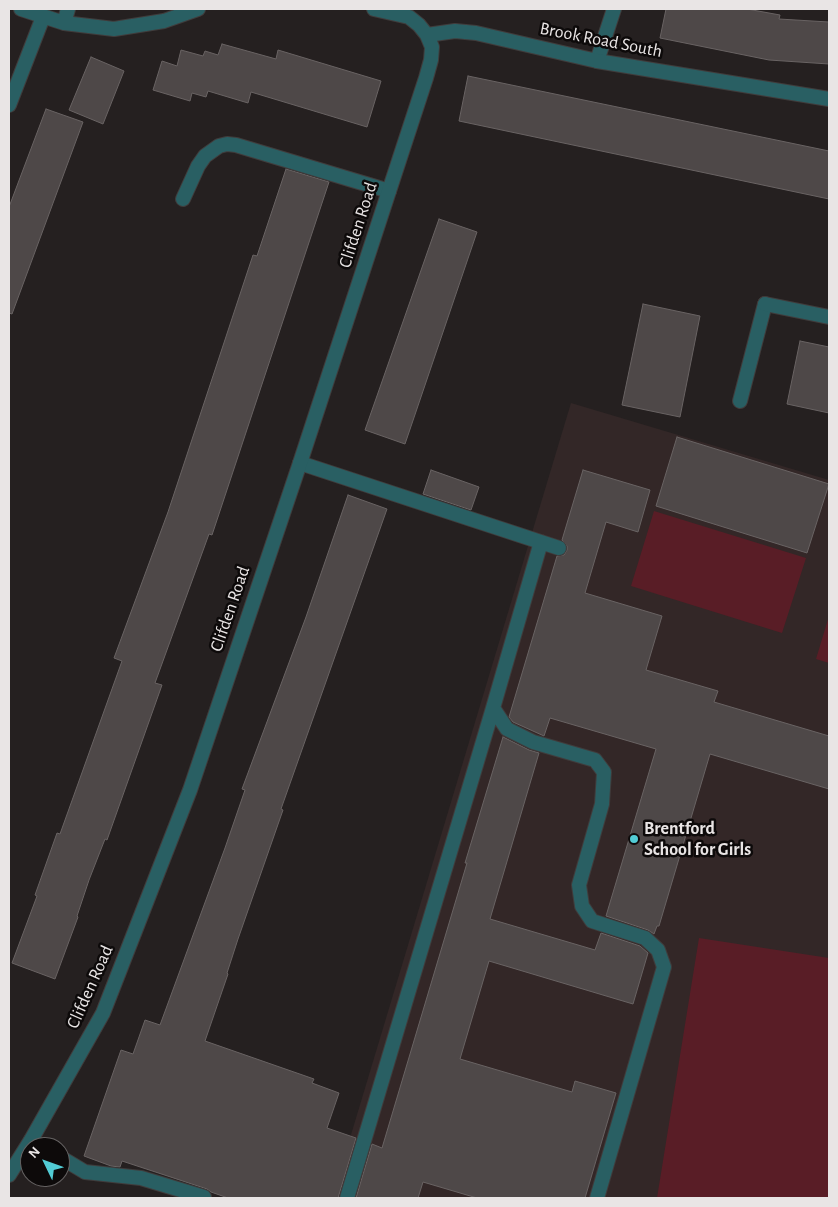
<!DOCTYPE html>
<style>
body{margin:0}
#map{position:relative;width:838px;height:1207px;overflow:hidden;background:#252020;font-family:"Alegreya Sans",sans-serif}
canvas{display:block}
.frame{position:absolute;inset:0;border:10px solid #e9e5e5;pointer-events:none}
.north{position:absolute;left:20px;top:1137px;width:50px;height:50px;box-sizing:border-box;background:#0d0a0a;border:1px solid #656262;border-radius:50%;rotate:312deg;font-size:14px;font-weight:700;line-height:20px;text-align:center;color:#e9e5e5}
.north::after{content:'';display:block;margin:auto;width:18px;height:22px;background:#52ccd5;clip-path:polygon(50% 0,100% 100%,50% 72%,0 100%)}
</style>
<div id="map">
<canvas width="838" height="1207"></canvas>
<div class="frame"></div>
<div class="north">N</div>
</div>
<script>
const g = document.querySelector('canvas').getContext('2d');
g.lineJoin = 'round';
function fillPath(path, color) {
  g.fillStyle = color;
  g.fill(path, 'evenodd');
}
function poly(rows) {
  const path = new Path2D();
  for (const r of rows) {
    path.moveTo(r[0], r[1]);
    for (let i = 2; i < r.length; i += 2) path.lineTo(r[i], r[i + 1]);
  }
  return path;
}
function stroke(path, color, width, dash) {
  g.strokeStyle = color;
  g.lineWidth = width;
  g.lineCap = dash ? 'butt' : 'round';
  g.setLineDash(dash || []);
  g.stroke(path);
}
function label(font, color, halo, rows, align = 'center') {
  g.font = font + ' "Alegreya Sans",sans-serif';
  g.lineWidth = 5;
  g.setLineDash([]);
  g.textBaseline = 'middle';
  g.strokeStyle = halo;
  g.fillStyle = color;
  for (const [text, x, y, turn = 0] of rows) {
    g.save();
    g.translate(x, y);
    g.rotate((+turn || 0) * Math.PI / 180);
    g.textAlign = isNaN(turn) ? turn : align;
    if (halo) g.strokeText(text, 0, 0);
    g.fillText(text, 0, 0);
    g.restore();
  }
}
fillPath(poly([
 [571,403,829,480,829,1198,332,1198]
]), '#332727');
fillPath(poly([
 [654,511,806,558,782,633,631,586],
 [829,616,829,663,816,659],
 [699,938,829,958,829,1198,657,1198]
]), '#591d26');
const building = poly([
 [666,9,747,9,780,15,779,19,829,22,829,64,769,60,660,38,666,9],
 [222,44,276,59,278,50,381,81,367,127,251,92,248,103,208,91,206,97,192,93,190,101,153,90,162,61,177,66,181,50,203,56,205,51,218,55,222,44],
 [91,57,124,71,103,124,69,110,91,57],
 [468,76,829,151,829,199,459,121,468,76],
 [46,109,83,122,12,314,9,313,9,207,46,109],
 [286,169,329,182,212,535,209,534,155,683,162,685,107,840,105,839,89,880,77,916,78,917,55,979,12,963,37,896,35,895,57,833,60,834,122,661,114,658,168,512,253,255,257,256,286,169],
 [439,219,477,232,405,444,365,430,439,219],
 [643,304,700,316,680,417,622,405,643,304],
 [800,341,829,347,829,413,787,404,800,341],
 [677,437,829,484,807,553,656,506,677,437],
 [431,470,479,487,471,510,423,494,431,470],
 [583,470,650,490,638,532,606,522,585,593,662,616,646,670,718,691,714,702,829,736,829,789,710,754,659,926,657,926,654,934,648,930,606,916,656,749,550,718,544,736,513,722,509,717,557,556,564,555,567,550,567,546,562,540,583,470],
 [348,495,387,509,281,809,283,810,238,939,227,973,228,974,205,1041,314,1079,312,1083,339,1093,327,1128,356,1138,338,1198,228,1198,211,1192,207,1189,122,1161,120,1167,111,1166,84,1156,121,1050,133,1054,145,1020,160,1025,225,848,245,790,242,789,306,617,348,495],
 [503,737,529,750,539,753,490,919,595,950,601,933,640,946,648,953,633,1004,489,961,460,1059,572,1092,575,1081,616,1093,585,1198,477,1198,423,1182,418,1198,356,1198,372,1144,382,1148,467,863,465,863,503,737]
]);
fillPath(building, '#4e4848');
stroke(building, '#696363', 1);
const service = poly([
 [597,61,614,9],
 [183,199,198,166,205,156,219,146,227,144,236,145,389,191],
 [740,401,765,304],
 [300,463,559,548],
 [541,542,493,708,507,729,533,742,595,760,604,772,602,804,579,885,582,906,592,921,645,938,658,950,664,967,597,1198],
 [31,1140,44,1147],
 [60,1157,85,1172,141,1178,204,1197],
 [347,1198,493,708]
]);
const minor = poly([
 [21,9,64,23,114,29,164,21,198,9],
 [374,9,409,17,419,25,427,35,455,31,476,33,597,61,829,99],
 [64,23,68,9],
 [9,105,43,17],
 [765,304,829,317],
 [9,1175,31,1140,103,1013,190,790,300,463,426,78,431,60,432,47,427,35]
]);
stroke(service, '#403c3c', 16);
stroke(minor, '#403c3c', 16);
stroke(service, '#295f63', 14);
stroke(minor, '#295f63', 14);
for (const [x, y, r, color] of [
 [634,839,5,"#52ccd5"]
]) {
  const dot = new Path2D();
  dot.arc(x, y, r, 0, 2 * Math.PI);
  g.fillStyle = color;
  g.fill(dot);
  stroke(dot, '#0d0a0a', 2);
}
label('18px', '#e9e5e5', '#0d0a0a', [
 ["Brook Road South",601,40,11],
 ["Clifden Road",358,225,-72],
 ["Clifden Road",230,609,-71],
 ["Clifden Road",90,987,-66]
]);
label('bold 18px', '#e9e5e5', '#0d0a0a', [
 ["Brentford",644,829],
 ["School for Girls",644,850]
], 'left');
</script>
